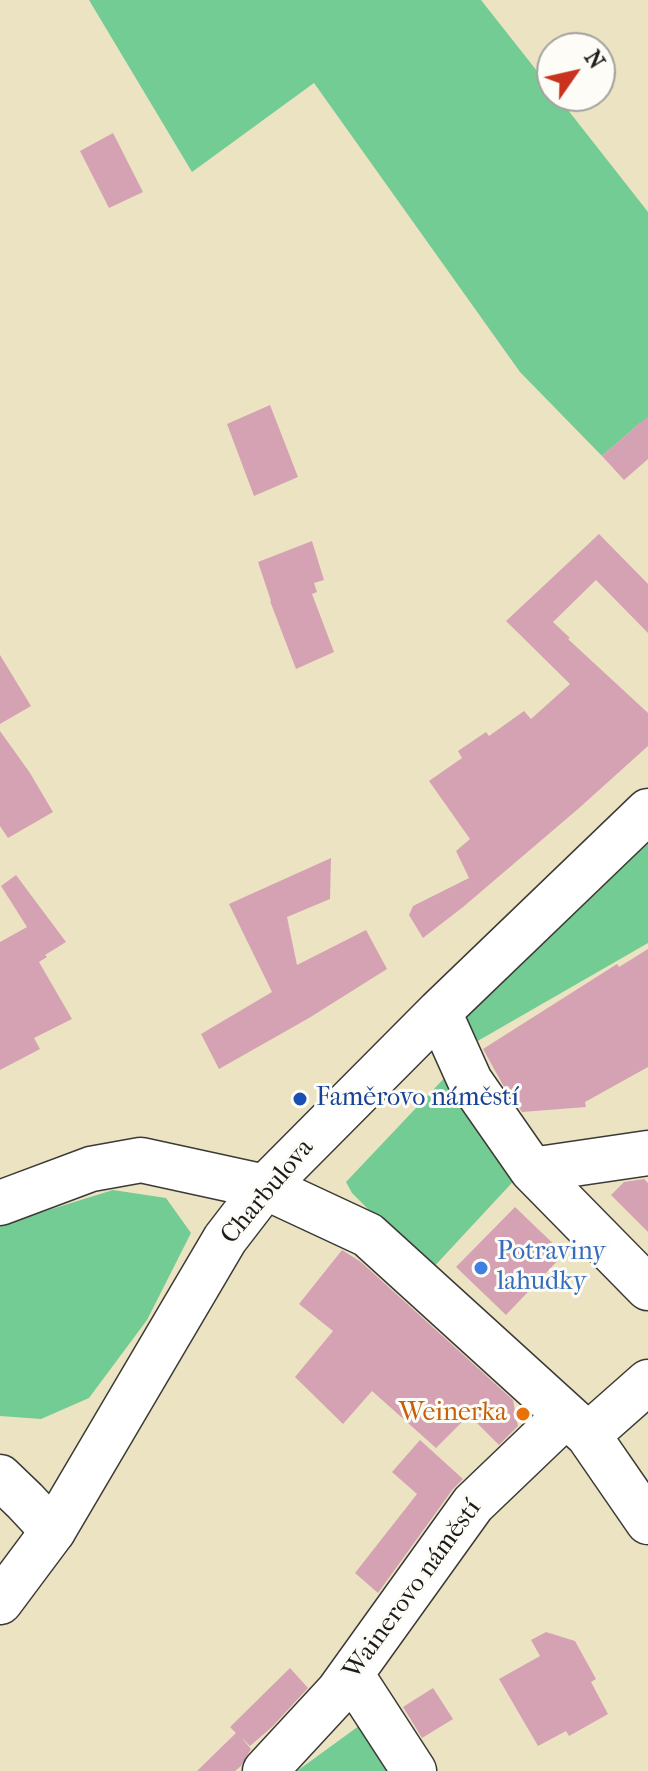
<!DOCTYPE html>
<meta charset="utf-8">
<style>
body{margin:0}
#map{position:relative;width:648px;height:1771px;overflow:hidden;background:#ece3c3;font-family:"IM FELL French Canon",serif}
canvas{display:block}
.north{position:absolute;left:536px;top:32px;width:80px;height:80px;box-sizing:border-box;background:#fdfcf7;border:2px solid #a3a29f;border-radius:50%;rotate:56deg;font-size:22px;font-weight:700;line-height:32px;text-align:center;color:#1c1c1c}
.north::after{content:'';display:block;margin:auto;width:28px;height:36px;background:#c8321e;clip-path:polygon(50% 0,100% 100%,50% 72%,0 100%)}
</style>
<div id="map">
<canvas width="648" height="1771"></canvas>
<div class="north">N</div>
</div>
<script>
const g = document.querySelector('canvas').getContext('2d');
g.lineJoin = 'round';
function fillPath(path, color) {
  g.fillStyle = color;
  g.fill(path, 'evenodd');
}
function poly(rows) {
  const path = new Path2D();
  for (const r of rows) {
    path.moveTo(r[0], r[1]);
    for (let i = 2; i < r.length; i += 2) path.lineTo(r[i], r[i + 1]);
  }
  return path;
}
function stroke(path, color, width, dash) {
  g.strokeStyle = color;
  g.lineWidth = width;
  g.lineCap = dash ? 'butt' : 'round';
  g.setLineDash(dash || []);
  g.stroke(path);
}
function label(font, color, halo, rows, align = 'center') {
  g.font = font + ' "IM FELL French Canon",serif';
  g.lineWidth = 6;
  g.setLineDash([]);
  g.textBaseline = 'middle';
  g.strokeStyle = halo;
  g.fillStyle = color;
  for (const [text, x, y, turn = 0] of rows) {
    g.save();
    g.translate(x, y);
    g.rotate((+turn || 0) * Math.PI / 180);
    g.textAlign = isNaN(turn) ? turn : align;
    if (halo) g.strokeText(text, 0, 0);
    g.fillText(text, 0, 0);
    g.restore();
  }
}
fillPath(poly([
 [89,0,481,0,552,90,552,96,557,96,648,212,648,433,640,423,602,456,520,372,314,83,192,172],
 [648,826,648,943,469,1046,466,1005],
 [451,1071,522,1172,430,1271,352,1193,346,1182],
 [113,1190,166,1198,191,1233,147,1320,89,1398,41,1419,0,1416,0,1225],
 [367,1720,402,1771,297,1771]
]), '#73cc93');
fillPath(poly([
 [113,133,143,192,109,208,80,151],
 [270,405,298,477,254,496,227,424],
 [648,416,648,459,624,480,602,456],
 [599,534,648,584,648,633,596,580,553,622,570,638,568,639,648,713,648,746,578,809,463,907,423,938,409,915,413,906,469,878,456,851,470,839,429,781,462,758,458,751,486,732,489,736,524,711,531,719,570,684,506,621],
 [312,541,324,580,314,583,317,592,312,594,334,652,296,669,270,601,271,601,258,562],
 [0,655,31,706,0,724],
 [0,731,30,773,53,812,8,838,0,826],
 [331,858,330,899,287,917,297,965,366,930,387,969,309,1018,219,1069,201,1034,272,992,229,904],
 [16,875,66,942,45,955,47,957,39,962,72,1019,34,1038,40,1049,0,1070,0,942,27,927,1,886],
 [648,949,648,1067,585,1102,586,1107,522,1112,503,1085,483,1049,617,964,619,967],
 [644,1179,648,1183,648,1232,611,1195,624,1182],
 [515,1207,564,1254,506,1315,456,1267],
 [342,1250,361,1262,513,1400,518,1426,499,1445,469,1415,436,1448,372,1391,343,1424,295,1377,333,1331,299,1304],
 [420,1440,463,1479,453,1489,378,1593,355,1573,417,1494,392,1472],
 [546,1632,575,1641,596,1679,591,1682,608,1714,569,1736,566,1731,538,1746,499,1679,540,1656,531,1640],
 [290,1668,308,1688,272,1727,250,1746,241,1737,251,1749,241,1766,235,1771,197,1771,236,1733,230,1727],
 [433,1688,453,1719,422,1738,403,1707]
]), '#d5a2b4');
const minor = poly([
 [439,1012,470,1081,532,1170,648,1288],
 [532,1170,648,1153],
 [0,1203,91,1169,141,1160,265,1187,368,1235,588,1435,648,1522],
 [588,1435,648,1382],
 [0,1602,53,1531,225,1239,265,1187,439,1012,648,811],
 [351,1674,414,1771],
 [265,1771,338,1692,473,1504,566,1415]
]);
const highway = poly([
 [0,1477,25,1501,53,1531]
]);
stroke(minor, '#3b3a35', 47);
stroke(highway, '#3b3a35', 47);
stroke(minor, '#fff', 44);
stroke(highway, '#fff', 44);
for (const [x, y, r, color] of [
 [300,1099,8,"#1a4fb4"],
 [481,1268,8,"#3f7fe0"],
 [523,1414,8,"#e8710a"]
]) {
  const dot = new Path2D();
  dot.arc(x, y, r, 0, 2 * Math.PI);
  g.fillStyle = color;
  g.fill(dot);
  stroke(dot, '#fdfcf7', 3);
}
label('26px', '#164399', '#fdfcf7', [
 ["Faměrovo náměstí",316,1099]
], 'left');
label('26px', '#1c1c1c', '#fdfcf7', [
 ["Charbulova",268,1192,-50],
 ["Wainerovo náměstí",413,1590,-54]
]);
label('26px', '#366cbe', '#fdfcf7', [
 ["Potraviny",497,1253],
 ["lahudky",497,1283]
], 'left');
label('26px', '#c56008', '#fdfcf7', [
 ["Weinerka",507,1414]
], 'right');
</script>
